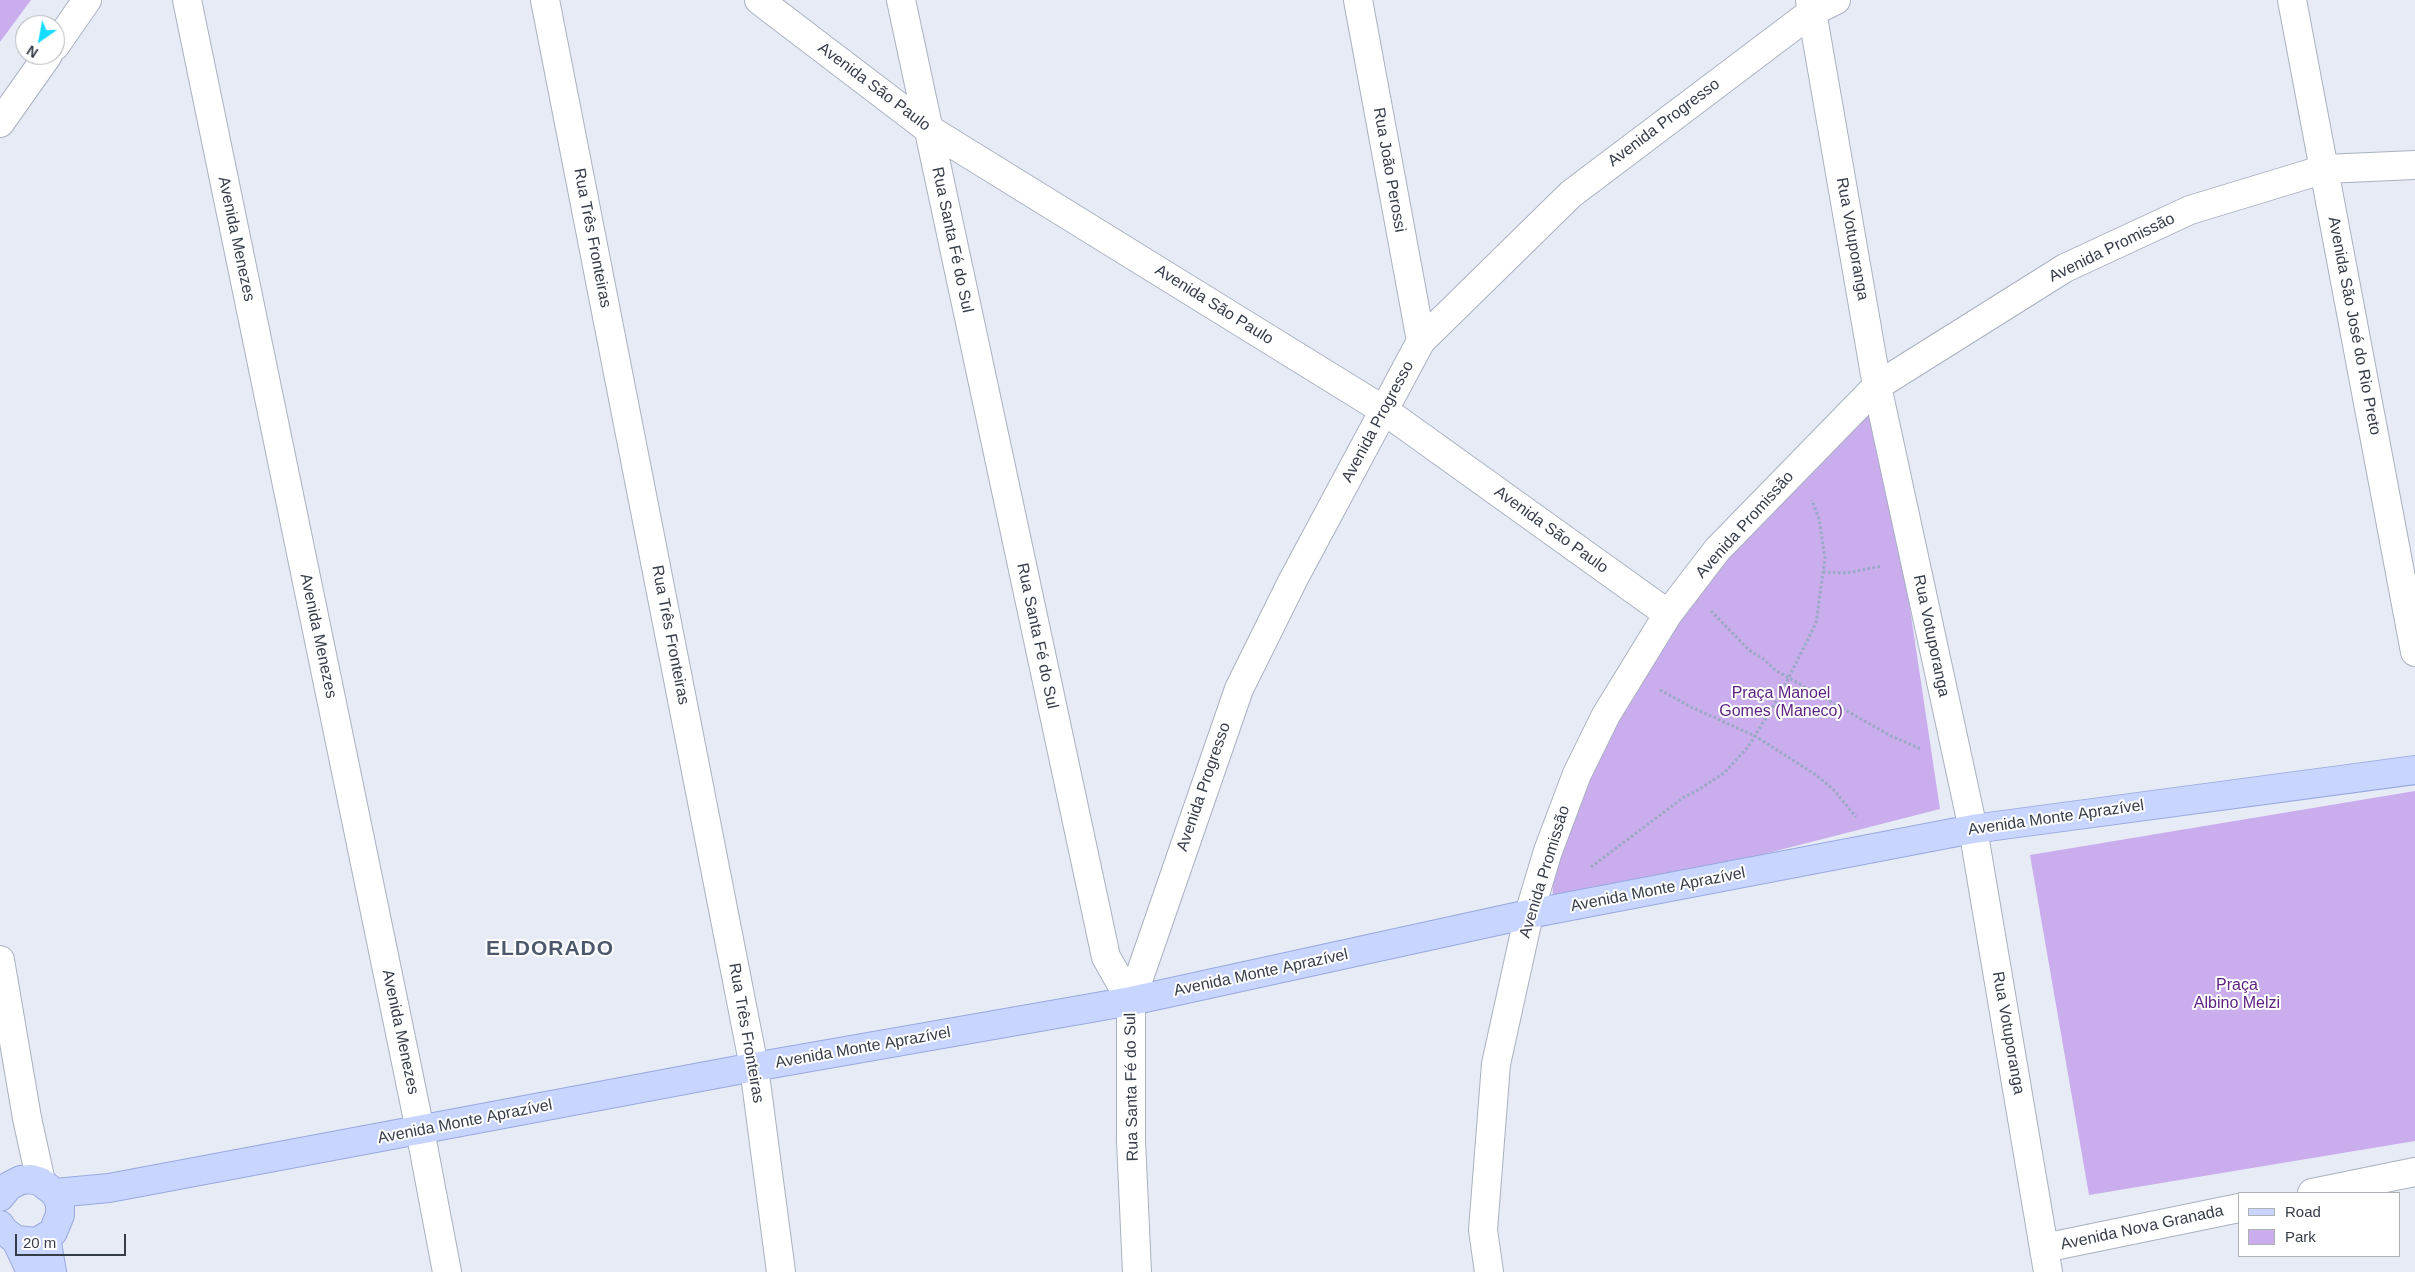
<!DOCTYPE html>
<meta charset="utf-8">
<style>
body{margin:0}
#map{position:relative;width:2415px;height:1272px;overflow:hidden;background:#e7ebf5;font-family:Arial,sans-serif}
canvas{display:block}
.legend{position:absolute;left:2238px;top:1192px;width:162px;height:65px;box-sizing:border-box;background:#fff;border:1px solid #aeb1b6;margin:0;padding:6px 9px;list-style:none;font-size:15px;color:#353d49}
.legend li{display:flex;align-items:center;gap:10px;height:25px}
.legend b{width:25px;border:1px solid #aeb1b6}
.north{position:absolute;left:15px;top:15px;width:50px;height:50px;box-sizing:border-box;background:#fff;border:1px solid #aeb1b6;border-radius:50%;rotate:213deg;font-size:14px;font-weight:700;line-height:20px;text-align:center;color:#353d49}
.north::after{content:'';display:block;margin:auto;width:18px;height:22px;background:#14dcff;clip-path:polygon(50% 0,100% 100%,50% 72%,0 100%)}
.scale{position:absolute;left:15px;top:1234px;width:111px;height:22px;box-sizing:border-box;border:2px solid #353d49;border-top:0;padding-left:6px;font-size:15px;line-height:18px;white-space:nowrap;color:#353d49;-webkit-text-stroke:4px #fff;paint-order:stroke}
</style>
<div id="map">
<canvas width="2415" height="1272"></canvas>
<ul class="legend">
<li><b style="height:6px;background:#c7d5ff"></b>Road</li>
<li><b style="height:14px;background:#c9adec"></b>Park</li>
</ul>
<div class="north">N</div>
<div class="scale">20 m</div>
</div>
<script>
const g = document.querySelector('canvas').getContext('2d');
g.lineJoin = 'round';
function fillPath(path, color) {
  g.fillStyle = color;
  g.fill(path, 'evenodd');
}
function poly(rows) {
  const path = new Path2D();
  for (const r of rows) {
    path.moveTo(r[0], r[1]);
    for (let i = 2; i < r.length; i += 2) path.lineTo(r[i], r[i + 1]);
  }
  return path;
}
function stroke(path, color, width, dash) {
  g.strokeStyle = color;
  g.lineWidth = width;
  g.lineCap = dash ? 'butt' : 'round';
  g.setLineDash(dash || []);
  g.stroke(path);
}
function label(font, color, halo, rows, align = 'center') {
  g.font = font + ' Arial,sans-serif';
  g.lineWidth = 4;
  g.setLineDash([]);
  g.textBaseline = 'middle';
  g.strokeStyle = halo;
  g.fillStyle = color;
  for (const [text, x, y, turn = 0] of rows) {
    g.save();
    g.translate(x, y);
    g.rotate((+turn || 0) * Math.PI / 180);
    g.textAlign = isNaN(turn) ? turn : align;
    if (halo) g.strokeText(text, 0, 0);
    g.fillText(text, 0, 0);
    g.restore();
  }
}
fillPath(poly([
 [0,0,31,0,0,42],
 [1879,402,1940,809,1553,908,1552,852,1582,776,1721,554],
 [2415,791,2415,1141,2089,1195,2030,855]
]), '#c9adec');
const street = poly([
 [187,0,420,1130,447,1272],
 [545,0,754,1067,781,1272],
 [759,0,927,128,1385,411,1668,614],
 [901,0,1106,957,1131,1001,1131,1141,1137,1272],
 [1358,0,1421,341],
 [1810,0,1877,386,1973,829,2048,1272],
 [2292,0,2415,652],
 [55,46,87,0],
 [0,123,48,55],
 [0,960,27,1118,41,1182],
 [1131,1001,1239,689,1293,580,1421,341,1571,194,1812,12,1836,0],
 [2312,1193,2415,1172],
 [2044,1248,2239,1208],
 [1489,1272,1483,1230,1496,1064,1529,914,1548,851,1577,774,1606,715,1668,614,1717,550,1877,386,2065,268,2190,210,2325,169,2415,165]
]);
const secondary = poly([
 [55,1193,109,1188,754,1067,1131,1001,1529,914,1973,829,2415,770],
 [0,1197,9,1186,21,1180,31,1179,41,1182,55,1193,60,1203,60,1215,53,1232,37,1242,16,1240,4,1231,0,1225],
 [46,1237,52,1272],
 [16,1240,31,1272]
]);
stroke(street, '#a9b1c1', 30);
stroke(secondary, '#97a9df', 30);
stroke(poly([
 [1823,572,1846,573,1882,566],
 [1711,611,1749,650,1765,660,1775,670,1891,736,1921,749],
 [1660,690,1691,707,1755,736,1816,775,1834,790,1856,817],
 [1591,867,1684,797,1695,792,1724,773,1748,747,1780,695,1816,623,1825,558,1819,519,1812,500]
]), '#99a8c4', 3, [2.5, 2.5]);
stroke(street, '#fff', 28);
stroke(secondary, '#c7d5ff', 28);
label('16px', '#353d49', '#fff', [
 ["Avenida São Paulo",874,87,37],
 ["Avenida Progresso",1664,123,-37],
 ["Rua João Perossi",1389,170,80],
 ["Rua Três Fronteiras",592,238,79],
 ["Avenida Menezes",236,239,78],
 ["Rua Votuporanga",1852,239,80],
 ["Rua Santa Fé do Sul",952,240,78],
 ["Avenida Promissão",2112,248,-26],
 ["Avenida São Paulo",1214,305,32],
 ["Avenida São José do Rio Preto",2354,326,79],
 ["Avenida Progresso",1378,422,-62],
 ["Avenida Promissão",1745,525,-48],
 ["Avenida São Paulo",1551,530,36],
 ["Rua Três Fronteiras",670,635,79],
 ["Avenida Menezes",318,636,78],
 ["Rua Santa Fé do Sul",1037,636,78],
 ["Rua Votuporanga",1931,636,78],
 ["Avenida Progresso",1204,787,-71],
 ["Avenida Monte Aprazível",2056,818,-8],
 ["Avenida Promissão",1545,872,-73],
 ["Avenida Monte Aprazível",1658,890,-11],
 ["Avenida Monte Aprazível",1261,973,-12],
 ["Avenida Menezes",400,1032,78],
 ["Rua Três Fronteiras",746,1033,80],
 ["Rua Votuporanga",2008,1033,80],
 ["Avenida Monte Aprazível",863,1048,-10],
 ["Rua Santa Fé do Sul",1132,1087,-91],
 ["Avenida Monte Aprazível",465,1122,-11],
 ["Avenida Nova Granada",2142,1228,-12]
]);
label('16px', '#5d2380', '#fff', [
 ["Praça Manoel",1781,694],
 ["Gomes (Maneco)",1781,712],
 ["Praça",2237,986],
 ["Albino Melzi",2237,1004]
]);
g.letterSpacing = '1px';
label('bold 21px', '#4c596c', '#fff', [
 ["ELDORADO",550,949]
]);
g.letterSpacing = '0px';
</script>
